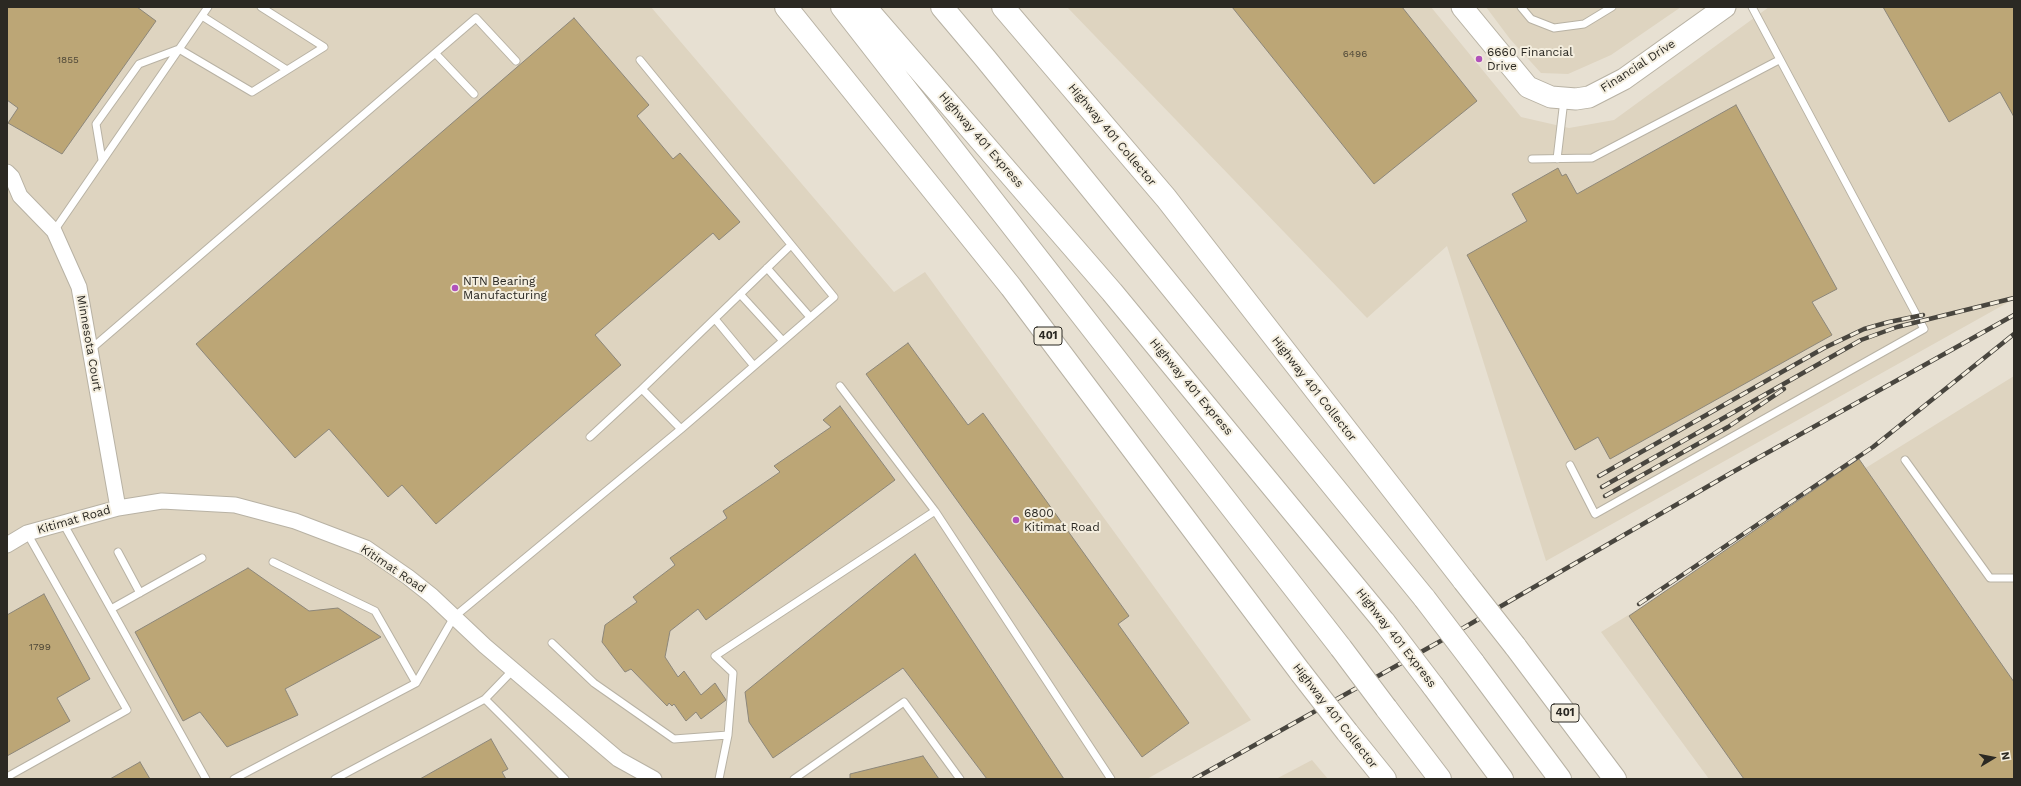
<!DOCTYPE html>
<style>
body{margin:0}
#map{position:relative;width:2021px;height:786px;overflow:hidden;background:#e7e0d2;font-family:"Work Sans",sans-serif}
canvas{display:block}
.frame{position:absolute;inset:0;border:8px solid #2b2923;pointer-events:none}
.north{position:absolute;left:1973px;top:738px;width:40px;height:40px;-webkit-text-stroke:3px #f4eedf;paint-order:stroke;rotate:80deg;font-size:11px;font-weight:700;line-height:16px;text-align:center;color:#2b2923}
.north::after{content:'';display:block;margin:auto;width:14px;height:18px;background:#2b2923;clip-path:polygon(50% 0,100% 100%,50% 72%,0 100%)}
</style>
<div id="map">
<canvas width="2021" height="786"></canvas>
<div class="frame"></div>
<div class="north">N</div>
</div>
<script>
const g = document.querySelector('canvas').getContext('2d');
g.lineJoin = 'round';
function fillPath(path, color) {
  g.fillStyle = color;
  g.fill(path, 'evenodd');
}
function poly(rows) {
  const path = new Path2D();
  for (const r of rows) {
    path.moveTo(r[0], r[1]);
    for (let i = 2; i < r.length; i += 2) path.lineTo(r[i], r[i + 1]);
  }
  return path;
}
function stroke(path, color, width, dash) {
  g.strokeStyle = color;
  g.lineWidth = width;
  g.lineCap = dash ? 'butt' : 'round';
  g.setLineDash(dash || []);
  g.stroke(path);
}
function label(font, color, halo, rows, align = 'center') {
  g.font = font + ' "Work Sans",sans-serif';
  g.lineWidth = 4;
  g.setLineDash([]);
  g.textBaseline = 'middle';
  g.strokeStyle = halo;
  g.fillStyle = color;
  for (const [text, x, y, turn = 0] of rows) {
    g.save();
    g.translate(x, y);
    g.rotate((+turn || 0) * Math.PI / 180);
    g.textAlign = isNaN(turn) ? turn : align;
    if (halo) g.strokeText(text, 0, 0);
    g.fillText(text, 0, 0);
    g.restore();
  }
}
fillPath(poly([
 [7,7,651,7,894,292,925,272,1251,720,1147,779,7,779],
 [1067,7,1431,7,1521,117,1569,128,1614,120,1769,7,2014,7,2014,299,1546,561,1447,246,1367,318],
 [1486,7,1681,7,1611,55,1568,74,1541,73,1510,39],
 [2014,376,2014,779,1709,779,1601,632],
 [1312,760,1328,779,1276,779]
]), '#ded4c0');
const building = poly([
 [7,7,137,7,156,21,62,154,8,123,18,108,7,100,7,7],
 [1232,7,1402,7,1477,101,1374,184,1232,7],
 [1883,7,2014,7,2014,117,2000,92,1949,122,1883,7],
 [574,18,649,105,637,116,673,159,680,153,740,222,719,240,713,233,595,335,621,365,436,524,402,485,388,497,329,429,295,458,196,344,574,18],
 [1736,105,1837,289,1812,302,1832,335,1610,459,1598,437,1575,450,1467,255,1527,221,1512,194,1558,168,1562,176,1566,174,1577,194,1736,105],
 [908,343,968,425,983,413,1129,616,1118,624,1189,723,1142,757,866,374,908,343],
 [840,406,895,480,706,620,698,609,670,631,665,657,678,677,684,671,701,695,715,683,726,700,701,719,696,712,686,721,674,704,672,706,669,703,667,706,631,669,625,672,602,642,605,625,637,602,633,597,675,565,670,558,727,518,723,511,780,472,774,466,831,427,823,420,840,406],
 [1859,459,2014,682,2014,779,1744,779,1629,616,1859,459],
 [915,554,1064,779,987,779,903,668,773,758,749,722,745,692,915,554],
 [248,568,309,611,338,608,381,637,285,689,298,715,227,747,200,712,183,721,135,632,248,568],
 [44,594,90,679,57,698,70,721,7,756,7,615,44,594],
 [491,739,508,769,502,772,506,779,420,779,491,739],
 [923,756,939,779,850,779,850,774,923,756],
 [140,762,150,779,110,779,140,762]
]);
fillPath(building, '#bca676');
stroke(building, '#8d877a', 1);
const lane = poly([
 [1521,7,1531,19,1554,28,1584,24,1612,7],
 [202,16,287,70],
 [436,54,474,94],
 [1532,159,1592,158,1779,60],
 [1557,159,1564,100],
 [102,160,96,124,139,64,179,49,252,92,324,47,261,7],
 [54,231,208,7],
 [767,268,810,317],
 [740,294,783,341],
 [715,319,754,366],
 [91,349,476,18,516,61],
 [840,386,935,511,1111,779],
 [642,389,791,245],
 [590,437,642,389,681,429,834,297,640,60],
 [1905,460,1990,578,2014,578],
 [1570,465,1595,514,1924,329,1752,7],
 [63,523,206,779],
 [118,552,140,593],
 [273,562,375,611,416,683],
 [111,609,202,558],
 [552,643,594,683,674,739,728,735,733,673,715,656,935,511],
 [485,699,513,670],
 [7,777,127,710,27,533],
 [234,779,416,683,454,617,681,429],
 [335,779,485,699,565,779],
 [719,779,728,735],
 [794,779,904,702,960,779]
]);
const street = poly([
 [7,172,12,177,20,196,54,231,79,287,118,508],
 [7,545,27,533,118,508,162,501,235,505,295,521,366,548,408,577,432,596,485,646,618,759,654,779]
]);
const secondary = poly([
 [1462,7,1528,87,1551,97,1576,99,1589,97,1624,79,1725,7]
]);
const highway = poly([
 [786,7,1011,287,1301,673],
 [842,7,1341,648],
 [865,7,1112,292,1385,623],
 [942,7,985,58,1425,599],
 [1003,7,1166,198,1464,581],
 [1515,646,1615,779],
 [1473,662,1560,779],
 [1433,686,1502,779],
 [1386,708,1440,779],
 [1347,732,1385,779]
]);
stroke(lane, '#b8b2a4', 9);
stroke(street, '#b8b2a4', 17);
stroke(secondary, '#b8b2a4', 23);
stroke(highway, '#b8b2a4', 24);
stroke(lane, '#fff', 7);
stroke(street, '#fff', 15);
stroke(secondary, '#fff', 21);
stroke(highway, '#fff', 22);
const rail = poly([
 [1599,476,1824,348,1864,329,1889,322,1923,315],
 [1602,487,1861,340,1897,327,2014,298],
 [1605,496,1728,427,1784,389],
 [1639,604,1873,447,2014,334],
 [1194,779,1446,638,1731,473,2014,315]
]);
stroke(rail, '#49463f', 4.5);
stroke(rail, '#f4eedf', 3, [9]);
const highwayBridge = poly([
 [1464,581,1515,646],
 [1425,599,1473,662],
 [1385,623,1433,686],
 [1341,648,1386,708],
 [1301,673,1347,732]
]);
stroke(highwayBridge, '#b8b2a4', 24, []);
stroke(highwayBridge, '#fff', 22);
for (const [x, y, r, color] of [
 [1479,59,4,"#b152bb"],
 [455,288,4,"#b152bb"],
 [1016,520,4,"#b152bb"]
]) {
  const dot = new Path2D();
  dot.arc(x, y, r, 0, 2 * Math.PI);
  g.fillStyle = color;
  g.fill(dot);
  stroke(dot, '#f4eedf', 1.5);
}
label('10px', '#4f4838', null, [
 ["6496",1355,54],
 ["1855",68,60],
 ["1799",40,647]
]);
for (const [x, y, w] of [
 [1048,336,28],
 [1565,713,28]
]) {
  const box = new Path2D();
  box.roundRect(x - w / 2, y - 9, w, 18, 3);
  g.fillStyle = '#f4eedf';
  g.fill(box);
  stroke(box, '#2b2923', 1);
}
label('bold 11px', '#2b2923', null, [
 ["401",1048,336],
 ["401",1565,713]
]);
label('12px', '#2b2923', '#f4eedf', [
 ["6660 Financial",1487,52],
 ["Drive",1487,66],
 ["NTN Bearing",463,281],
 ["Manufacturing",463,295],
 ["6800",1024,513],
 ["Kitimat Road",1024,527]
], 'left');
label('12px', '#2b2923', '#f4eedf', [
 ["Financial Drive",1638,66,-33],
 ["Highway 401 Collector",1112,135,50],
 ["Highway 401 Express",981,140,49],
 ["Minnesota Court",89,343,80],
 ["Highway 401 Express",1191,387,50],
 ["Highway 401 Collector",1314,389,52],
 ["Kitimat Road",74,520,-16],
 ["Kitimat Road",393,569,34],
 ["Highway 401 Express",1396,638,52],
 ["Highway 401 Collector",1335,716,52]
]);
</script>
